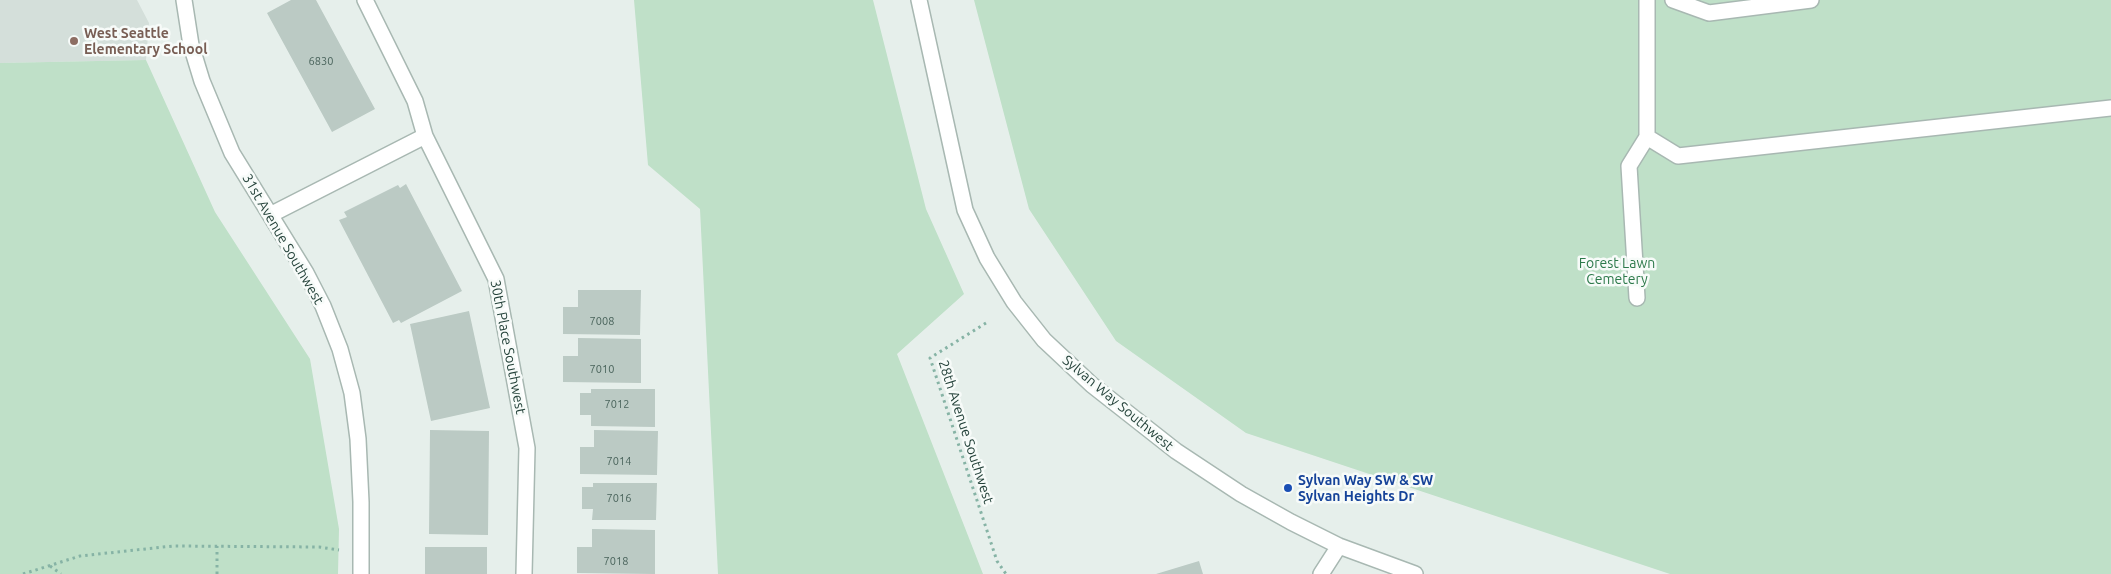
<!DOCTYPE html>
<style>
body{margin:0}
canvas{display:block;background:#e6efeb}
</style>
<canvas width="2111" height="574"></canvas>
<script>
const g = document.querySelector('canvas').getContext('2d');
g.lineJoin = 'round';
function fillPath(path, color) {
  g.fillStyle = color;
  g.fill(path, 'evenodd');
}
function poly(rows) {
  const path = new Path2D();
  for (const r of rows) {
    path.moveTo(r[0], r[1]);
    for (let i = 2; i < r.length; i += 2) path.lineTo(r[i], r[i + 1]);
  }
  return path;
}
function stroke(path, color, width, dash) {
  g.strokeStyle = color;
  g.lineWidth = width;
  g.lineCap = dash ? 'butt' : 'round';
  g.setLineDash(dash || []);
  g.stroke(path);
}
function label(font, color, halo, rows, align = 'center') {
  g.font = font + ' Ubuntu,sans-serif';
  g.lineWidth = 5;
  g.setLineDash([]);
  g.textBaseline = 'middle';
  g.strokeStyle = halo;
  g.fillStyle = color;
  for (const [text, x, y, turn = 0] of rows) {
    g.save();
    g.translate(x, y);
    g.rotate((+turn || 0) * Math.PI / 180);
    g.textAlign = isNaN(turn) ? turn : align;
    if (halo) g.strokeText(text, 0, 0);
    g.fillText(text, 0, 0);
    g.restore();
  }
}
fillPath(poly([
 [0,0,137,0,149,23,146,60,0,63]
]), '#d4dfda');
fillPath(poly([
 [634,0,873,0,926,209,964,294,897,354,983,574,718,574,700,209,648,165],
 [974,0,2111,0,2111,574,1670,574,1246,433,1116,341,1029,209],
 [146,60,215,212,310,359,339,529,338,574,0,574,0,63]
]), '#bfe0c8');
fillPath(poly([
 [291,0,316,0,375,109,332,132,267,13],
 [406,184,462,291,401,323,399,320,393,323,339,220,347,217,344,212,398,185,400,188],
 [578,290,641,290,640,335,563,334,563,307,578,307],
 [469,311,490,408,431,421,410,324],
 [578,338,641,339,641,383,563,382,563,356,578,356],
 [591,389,655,389,655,427,591,426,591,415,580,415,580,393,591,393],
 [430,430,489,431,488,535,429,534],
 [594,430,658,431,657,475,580,474,580,447,594,447],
 [593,483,657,483,656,520,592,520,593,509,582,509,582,487,593,487],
 [592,529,655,530,655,574,577,573,577,547,592,547],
 [425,547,487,547,487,574,425,574],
 [1199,561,1203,574,1156,574]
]), '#bbcac4');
const minor = poly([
 [184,0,191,45,202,81,232,153,306,273,323,306,340,349,352,393,358,439,361,502,361,574],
 [365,0,415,101,425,136,496,279,527,448,524,574],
 [919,0,965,210,987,258,1014,302,1044,340,1092,385,1176,451,1241,494,1291,522,1339,546,1415,574],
 [1647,0,1647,137,1678,156,2111,108],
 [1673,0,1709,13,1811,0],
 [270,215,425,136],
 [1637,298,1629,166,1647,137],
 [1321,574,1339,546]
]);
stroke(minor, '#a8b8b2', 18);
stroke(poly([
 [986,323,930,358,997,561,1006,574],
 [50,566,61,574],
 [23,574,80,556,173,546,319,547,339,550],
 [217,574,217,546]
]), '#86b3a5', 3, [2.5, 4]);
stroke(minor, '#fff', 15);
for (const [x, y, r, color] of [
 [74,41,5,"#8d6e63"],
 [1288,488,5,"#1a4fb4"]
]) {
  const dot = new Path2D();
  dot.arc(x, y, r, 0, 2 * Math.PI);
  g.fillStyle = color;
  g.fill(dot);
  stroke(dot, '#f7fbf9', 2);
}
label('11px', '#4a645c', null, [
 ["6830",321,61],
 ["7008",602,321],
 ["7010",602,369],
 ["7012",617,404],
 ["7014",619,461],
 ["7016",619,498],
 ["7018",616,561]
]);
label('bold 14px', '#785e54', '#f7fbf9', [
 ["West Seattle",84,33],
 ["Elementary School",84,49]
], 'left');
label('14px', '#24423a', '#f7fbf9', [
 ["31st Avenue Southwest",283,239,60],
 ["30th Place Southwest",508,347,79],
 ["Sylvan Way Southwest",1118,403,40],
 ["28th Avenue Southwest",966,432,72]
]);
label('14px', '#2d7a4b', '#f7fbf9', [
 ["Forest Lawn",1617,263],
 ["Cemetery",1617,279]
]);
label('bold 14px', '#164399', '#f7fbf9', [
 ["Sylvan Way SW & SW",1298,480],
 ["Sylvan Heights Dr",1298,496]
], 'left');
</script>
